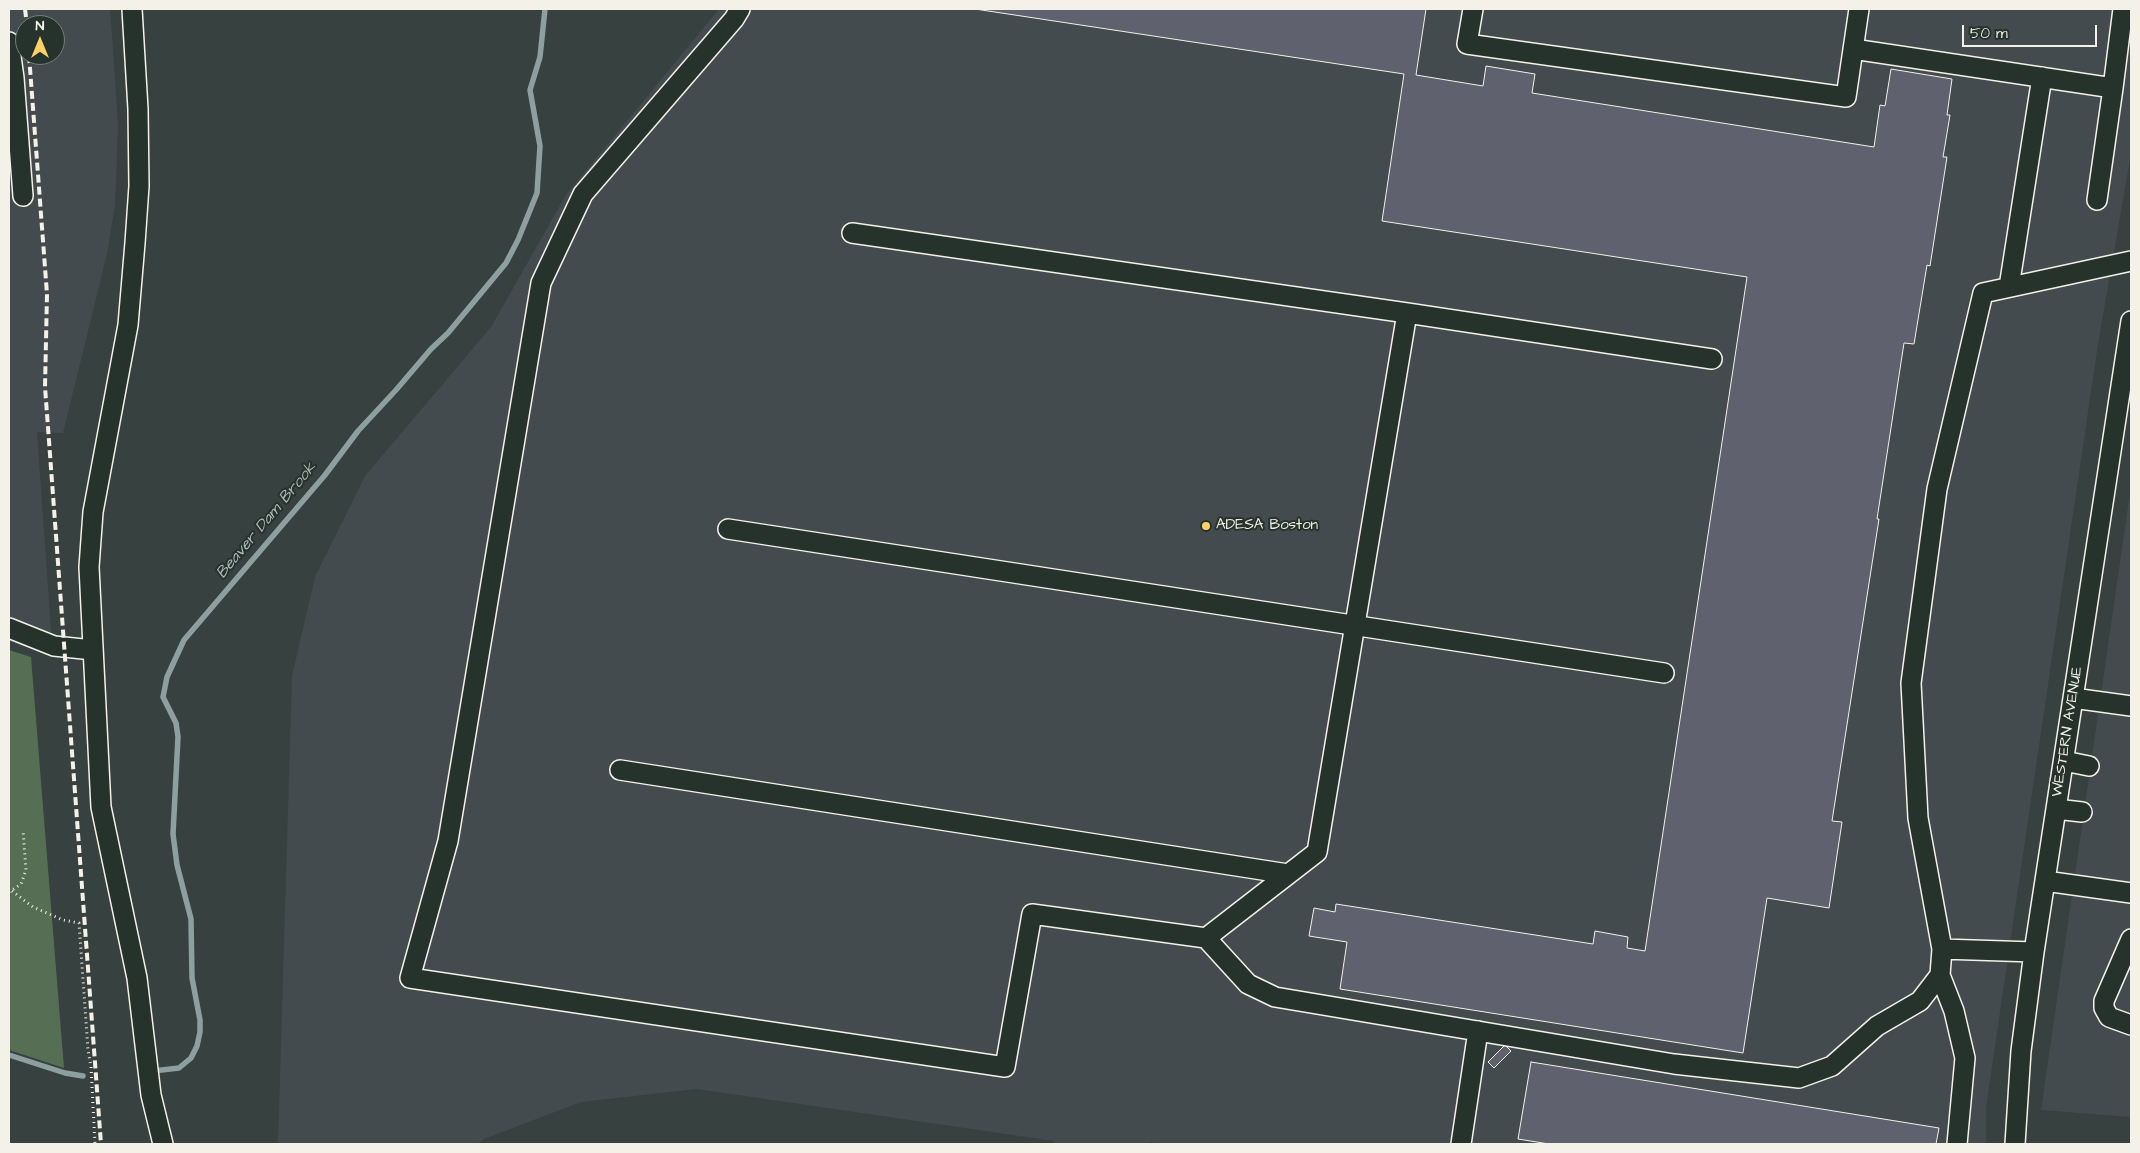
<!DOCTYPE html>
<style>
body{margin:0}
#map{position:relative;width:2140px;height:1153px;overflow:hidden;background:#374140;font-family:"Architects Daughter",sans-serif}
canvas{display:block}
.frame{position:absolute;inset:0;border:10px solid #f4f1e8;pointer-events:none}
.north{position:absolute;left:15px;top:15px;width:50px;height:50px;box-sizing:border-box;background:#26332d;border:1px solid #787f78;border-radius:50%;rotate:0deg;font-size:14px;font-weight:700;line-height:20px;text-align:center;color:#f4f1e8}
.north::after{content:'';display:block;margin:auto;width:18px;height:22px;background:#ffd166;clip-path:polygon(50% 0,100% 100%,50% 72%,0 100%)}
.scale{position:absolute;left:1962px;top:25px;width:135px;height:22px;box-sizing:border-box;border:2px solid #f4f1e8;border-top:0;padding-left:6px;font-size:15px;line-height:18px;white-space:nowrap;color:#f4f1e8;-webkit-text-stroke:4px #26332d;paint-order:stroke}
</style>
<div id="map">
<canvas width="2140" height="1153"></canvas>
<div class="frame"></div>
<div class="north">N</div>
<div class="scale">50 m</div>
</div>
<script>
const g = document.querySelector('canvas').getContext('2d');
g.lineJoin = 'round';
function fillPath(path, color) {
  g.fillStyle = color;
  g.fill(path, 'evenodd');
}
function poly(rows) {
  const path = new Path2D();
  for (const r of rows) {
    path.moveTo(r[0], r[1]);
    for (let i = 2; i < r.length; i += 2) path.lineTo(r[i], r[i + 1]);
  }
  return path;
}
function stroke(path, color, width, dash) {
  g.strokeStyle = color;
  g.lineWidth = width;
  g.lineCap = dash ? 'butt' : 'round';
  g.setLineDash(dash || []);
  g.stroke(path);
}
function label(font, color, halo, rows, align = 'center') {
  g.font = font + ' "Architects Daughter",sans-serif';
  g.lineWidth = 4;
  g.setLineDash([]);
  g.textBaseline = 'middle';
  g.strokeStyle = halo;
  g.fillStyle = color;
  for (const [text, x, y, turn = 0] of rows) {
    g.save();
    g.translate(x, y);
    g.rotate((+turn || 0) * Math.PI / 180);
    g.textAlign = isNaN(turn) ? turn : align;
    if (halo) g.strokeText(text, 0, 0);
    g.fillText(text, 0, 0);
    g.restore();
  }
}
fillPath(poly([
 [9,9,110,9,112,34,118,126,115,205,107,254,63,433,37,432,53,657,9,641],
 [25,25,55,25,55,55,25,55],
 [719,9,2131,9,2131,154,2098,344,2013,923,1986,1108,1986,1144,1160,1144,1150,1142,1150,1144,1054,1144,1054,1141,697,1089,581,1102,484,1139,477,1144,278,1144,292,676,315,577,365,476,491,327,566,195],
 [2131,486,2131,1117,2041,1110]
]), '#434b4e');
fillPath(poly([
 [9,650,31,657,64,1068,9,1050]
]), '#556e54');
stroke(poly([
 [9,1055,65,1073,83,1076],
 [153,1071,179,1068,191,1058,197,1046,200,1032,200,1020,192,978,191,919,177,865,173,834,178,737,176,723,163,697,167,677,184,640,325,475,358,431,396,390,431,349,448,333,506,263,518,240,537,193,540,146,530,90,540,57,545,9]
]), '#8da09f', 5.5);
const building = poly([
 [975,9,1426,9,1416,75,1483,86,1486,66,1535,74,1532,93,1874,147,1880,105,1885,106,1891,69,1952,79,1947,115,1950,115,1943,157,1947,157,1930,266,1927,265,1914,344,1904,343,1877,519,1879,519,1832,821,1842,822,1829,908,1767,898,1743,1053,1340,989,1347,942,1309,936,1314,908,1335,912,1336,904,1593,944,1595,931,1628,937,1627,948,1645,951,1747,277,1382,221,1404,74,975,9],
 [1505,1045,1511,1051,1494,1068,1488,1062,1505,1045],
 [1531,1062,1939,1128,1936,1144,1549,1144,1518,1139,1531,1062]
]);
fillPath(building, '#5f616e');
stroke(building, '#f4f1e8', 1);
const minor = poly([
 [132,9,138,109,139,186,135,243,128,325,93,512,89,567,101,807,137,978,151,1095,163,1144],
 [740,9,734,19,583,194,541,283,448,841,410,978,1005,1067,1032,914,1206,938,1248,984,1275,997,1674,1064,1799,1078,1832,1066,1877,1026,1920,1001,1940,975,1942,949,2034,952],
 [1473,9,1467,44,1846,97,1859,9],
 [9,42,14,78,23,196],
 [1853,49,2113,88,2123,9],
 [2097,200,2113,88],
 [852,233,1407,313,1317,852,1206,938],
 [2009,287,2042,77],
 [1407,313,1712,359],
 [728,529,1664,673],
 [9,628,54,646,93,650],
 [2073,698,2131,706],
 [2064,761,2089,766],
 [620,770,1288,874],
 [2056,809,2082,812],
 [2045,881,2131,893],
 [2131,939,2104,1001,2104,1008,2109,1017,2131,1025],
 [1942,949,1918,818,1911,683,1937,489,1983,293,2131,261],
 [1940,975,1954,1011,1965,1058,1957,1144],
 [1461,1144,1478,1031],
 [2015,1144,2021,1051,2034,952,2131,321]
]);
stroke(minor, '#f4f1e8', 22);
stroke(poly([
 [12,891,33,907,63,920,79,923,88,1050,91,1067,95,1144],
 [9,892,21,884,26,870,23,830]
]), '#f4f1e8', 3, [1, 4]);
stroke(minor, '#26332d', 19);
stroke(poly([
 [25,9,27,25],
 [29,55,47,294,45,387,101,1144]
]), '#f4f1e8', 4, [8, 4]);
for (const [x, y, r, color] of [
 [1206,526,5,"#ffd166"]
]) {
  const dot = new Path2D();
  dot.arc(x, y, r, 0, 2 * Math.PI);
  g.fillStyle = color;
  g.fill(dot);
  stroke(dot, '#26332d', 2);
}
label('15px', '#f4f1e8', '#26332d', [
 ["ADESA Boston",1216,526]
], 'left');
label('15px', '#f4f1e8', '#26332d', [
 ["WESTERN AVENUE",2068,732,-81]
]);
label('italic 16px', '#afbbb7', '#26332d', [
 ["Beaver Dam Brook",267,521,-50]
]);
</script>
